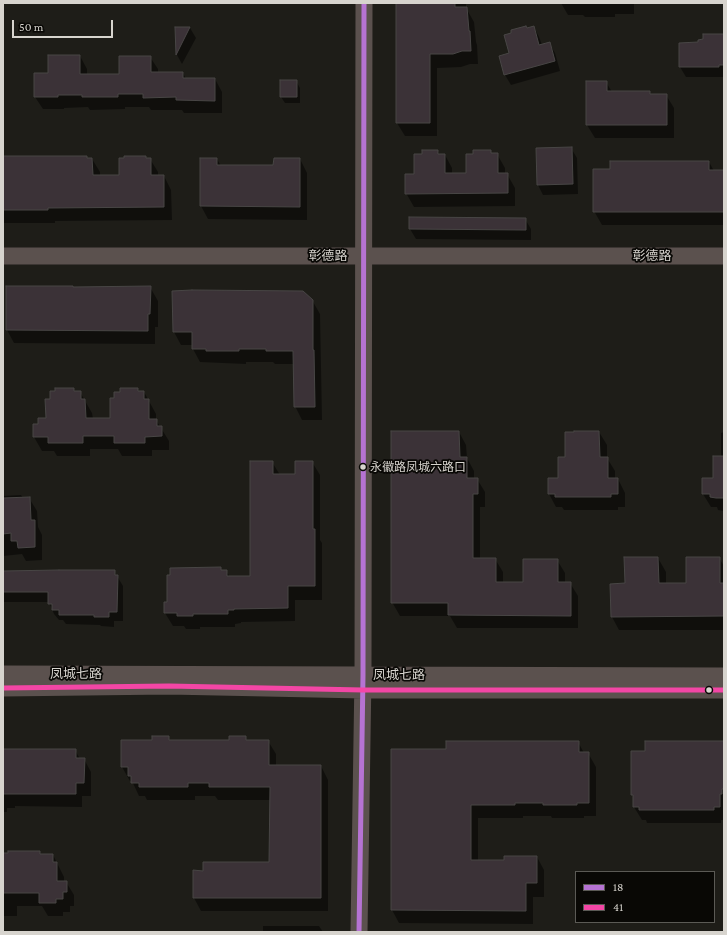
<!DOCTYPE html>
<meta charset="utf-8">
<style>
body{margin:0}
#map{position:relative;width:727px;height:935px;overflow:hidden;background:#1e1d18;font-family:"Crimson Pro",serif}
canvas{display:block}
.frame{position:absolute;inset:0;border:4px solid #d7d4ce;pointer-events:none}
.legend{position:absolute;left:575px;top:871px;width:140px;height:52px;box-sizing:border-box;background:#090805;border:1px solid #5b5a55;margin:0;padding:5px 7px;list-style:none;font-size:12px;color:#d7d4ce}
.legend li{display:flex;align-items:center;gap:8px;height:20px}
.legend b{width:20px;border:1px solid #5b5a55}
.scale{position:absolute;left:12px;top:20px;width:101px;height:18px;box-sizing:border-box;border:2px solid #d7d4ce;border-top:0;padding-left:5px;font-size:12px;line-height:14px;white-space:nowrap;color:#d7d4ce;-webkit-text-stroke:3px #090805;paint-order:stroke}
</style>
<div id="map">
<canvas width="727" height="935"></canvas>
<div class="frame"></div>
<ul class="legend">
<li><b style="height:5px;background:#b673d3"></b>18</li>
<li><b style="height:5px;background:#f346a5"></b>41</li>
</ul>
<div class="scale">50 m</div>
</div>
<script>
const g = document.querySelector('canvas').getContext('2d');
g.lineJoin = 'round';
function fillPath(path, color) {
  g.fillStyle = color;
  g.fill(path, 'evenodd');
}
function poly(rows) {
  const path = new Path2D();
  for (const r of rows) {
    path.moveTo(r[0], r[1]);
    for (let i = 2; i < r.length; i += 2) path.lineTo(r[i], r[i + 1]);
  }
  return path;
}
function stroke(path, color, width, dash) {
  g.strokeStyle = color;
  g.lineWidth = width;
  g.lineCap = dash ? 'butt' : 'round';
  g.setLineDash(dash || []);
  g.stroke(path);
}
function label(font, color, halo, rows, align = 'center') {
  g.font = font + ' "Crimson Pro","Noto Sans SC",serif';
  g.lineWidth = 3.5;
  g.setLineDash([]);
  g.textBaseline = 'middle';
  g.strokeStyle = halo;
  g.fillStyle = color;
  for (const [text, x, y, turn = 0] of rows) {
    g.save();
    g.translate(x, y);
    g.rotate((+turn || 0) * Math.PI / 180);
    g.textAlign = isNaN(turn) ? turn : align;
    if (halo) g.strokeText(text, 0, 0);
    g.fillText(text, 0, 0);
    g.restore();
  }
}
fillPath(poly([
 [397,3,466,3,466,8,474,22,476,42,477,45,478,64,470,64,461,67,437,68,437,136,405,136,397,123],
 [561,3,634,3,634,14,615,14,615,17,585,17,583,15,568,15],
 [534,27,539,37,542,45,549,43,555,53,560,71,511,85,505,75,500,57,510,54,527,29],
 [176,28,190,28,196,38,182,64,177,55],
 [724,35,724,77,686,77,680,67,680,44,699,43],
 [80,56,87,69,87,75,120,75,150,57,158,69,158,73,183,73,186,79,215,79,222,92,222,113,184,113,182,110,151,110,149,107,125,107,125,109,90,110,88,107,64,108,64,109,43,109,35,97,49,74],
 [296,81,300,88,300,103,285,103,281,97],
 [606,82,612,92,650,92,651,95,666,95,674,108,674,138,595,138,587,125],
 [571,148,577,158,578,194,543,195,538,185],
 [438,151,440,155,445,155,452,168,452,174,467,174,474,155,490,151,492,154,497,154,505,168,505,174,507,174,515,188,515,206,414,207,406,193,423,155],
 [3,157,92,159,100,172,100,176,120,176,146,159,150,159,158,172,158,176,164,176,171,190,172,220,55,221,55,223,3,223],
 [217,159,221,166,274,166,300,159,307,173,307,220,208,219,201,206],
 [709,162,714,171,724,171,724,225,602,225,594,211],
 [525,219,531,229,531,240,416,239,410,229],
 [150,287,158,301,158,327,155,327,155,344,14,343,7,330],
 [173,292,312,300,320,314,322,420,302,420,295,406,294,364,275,364,273,362,246,362,246,364,200,362,193,349,193,345,181,345,174,332],
 [74,389,75,392,80,392,92,413,93,419,111,419,115,399,138,389,140,392,144,392,156,414,156,420,169,441,169,450,152,450,152,456,122,456,118,449,90,449,90,456,57,456,54,451,42,451,34,437,34,425,39,425,47,419,51,400],
 [459,432,466,445,467,458,474,471,474,479,477,479,485,492,485,507,480,507,480,559,495,559,503,572,503,583,524,583,557,560,565,573,565,583,570,583,578,596,578,628,457,628,450,616,400,616,392,602],
 [599,432,607,445,607,458,615,471,615,479,618,479,625,493,625,507,618,507,618,510,564,510,562,507,556,507,549,494,559,479,566,458],
 [724,432,724,511,718,510,717,507,711,507,703,494,714,479,721,457,721,433],
 [272,462,280,475,296,475,312,462,320,475,320,540,322,543,322,600,295,600,295,621,241,622,241,623,235,624,235,627,200,627,200,629,186,629,184,626,173,626,165,613,168,603,220,568,222,571,226,571,230,577,251,577],
 [21,495,23,498,29,498,37,511,38,527,42,535,42,560,26,561,22,554,3,556,3,496],
 [658,558,666,572,666,584,687,584,719,558,724,566,724,630,619,630,612,617,626,584],
 [114,571,123,586,123,621,114,621,114,627,101,626,100,625,66,624,63,620,59,620,54,614,49,602,3,602,3,572],
 [168,737,170,741,230,741,245,737,247,741,268,741,276,754,276,766,321,766,328,780,328,911,201,911,194,898,204,872,270,864,270,800,218,800,215,796,195,796,195,800,147,800,145,796,139,796,132,781,130,781,122,767,122,741,153,741],
 [578,742,584,753,588,753,596,767,596,816,584,816,584,818,552,818,551,816,523,816,523,818,478,818,478,861,505,861,537,857,544,870,544,897,533,897,533,924,399,923,392,910,447,750],
 [724,742,724,820,721,820,721,823,647,823,646,820,642,820,634,807,634,799,632,795,632,752,646,752],
 [3,750,75,750,80,759,84,759,91,772,91,796,82,796,82,807,15,806,15,808,7,808,7,812,3,812],
 [40,852,41,855,53,855,64,877,64,882,66,882,74,895,74,906,70,906,70,912,63,912,63,916,48,916,42,906,17,906,17,916,3,916,3,854],
 [263,926,319,926,323,932,263,932]
]), '#0007');
const building = poly([
 [396,3,455,3,455,7,467,7,469,31,470,31,471,51,462,51,453,54,430,54,430,123,396,123,396,3],
 [526,26,527,28,534,26,539,45,550,42,555,61,504,75,499,56,509,53,504,35,511,33,511,30,526,26],
 [175,27,190,27,176,55,175,27],
 [703,34,724,34,724,65,719,65,719,67,679,67,679,43,698,42,698,40,703,39,703,34],
 [48,55,80,55,80,74,119,74,119,56,151,56,151,72,183,72,183,78,215,78,215,101,176,100,176,97,143,98,143,94,118,94,118,97,82,97,82,95,58,95,58,97,34,97,34,73,48,73,48,55],
 [280,80,297,80,297,97,280,97,280,80],
 [586,81,607,81,607,91,650,91,650,94,667,94,667,125,586,125,586,81],
 [572,147,573,184,537,185,536,148,572,147],
 [422,150,438,150,438,154,445,154,445,173,466,173,466,154,473,154,473,150,491,150,491,153,498,153,498,173,508,173,508,193,405,194,405,174,414,174,414,154,422,154,422,150],
 [3,156,87,156,87,158,92,158,93,175,119,175,119,158,124,158,124,156,146,156,146,158,151,158,151,175,164,175,164,207,48,208,48,210,3,210,3,156],
 [200,158,217,158,217,165,273,165,274,158,300,158,300,207,200,206,200,158],
 [610,161,709,161,709,170,724,170,724,212,593,212,593,169,610,169,610,161],
 [409,217,526,218,526,230,409,229,409,217],
 [6,286,73,286,73,287,151,286,150,314,148,314,148,331,6,330,6,286],
 [192,290,303,291,313,300,313,350,314,350,315,407,294,407,293,351,266,351,266,349,239,349,239,351,206,351,206,349,192,349,192,332,173,332,172,291,192,290],
 [55,388,74,388,74,391,81,391,81,399,85,399,86,418,110,418,110,398,114,398,114,392,120,392,120,388,138,388,138,391,144,391,144,399,149,399,149,419,157,419,157,426,162,426,162,436,145,437,145,443,114,443,114,436,83,436,83,443,48,443,48,437,33,437,33,424,38,424,38,418,46,418,45,399,50,399,50,391,55,391,55,388],
 [391,431,459,431,460,457,467,457,467,478,478,478,478,494,473,494,473,558,496,558,496,582,523,582,523,559,558,559,558,582,571,582,571,616,448,615,448,603,391,603,391,431],
 [574,431,599,431,600,457,608,457,608,478,618,478,618,494,611,494,611,497,555,497,555,494,548,494,548,478,558,478,558,457,565,457,565,432,574,432,574,431],
 [713,456,724,456,724,498,716,498,710,497,710,494,702,494,702,478,713,478,713,456],
 [250,461,273,461,273,474,295,474,295,461,313,461,313,529,315,529,315,586,288,586,288,608,234,609,234,610,228,610,228,614,193,614,193,616,177,616,177,613,164,613,164,602,167,602,167,575,170,575,170,568,221,567,221,570,227,570,227,576,250,576,250,461],
 [30,497,31,520,35,520,35,547,18,548,17,541,11,541,11,533,3,534,3,498,30,497],
 [624,557,658,557,659,583,686,583,686,557,720,557,720,583,724,583,724,616,611,617,610,584,625,583,624,557],
 [59,570,115,570,115,575,118,575,117,612,109,612,109,617,94,617,94,615,59,615,59,610,52,610,52,604,48,604,48,592,3,592,3,571,59,570],
 [152,736,169,736,169,740,229,740,229,736,246,736,246,740,269,740,269,765,321,765,321,898,193,898,193,870,203,871,203,862,269,862,270,787,209,787,209,783,188,783,188,787,139,787,139,783,131,783,131,776,128,776,128,767,121,767,121,740,152,740,152,736],
 [446,741,579,741,579,752,589,752,589,803,577,803,577,805,543,805,543,803,515,803,515,805,471,805,471,860,504,860,504,856,537,856,537,883,526,883,526,911,391,910,391,749,446,749,446,741],
 [645,741,724,741,724,789,722,789,722,794,720,794,720,807,714,807,714,810,639,810,639,807,633,807,633,795,631,795,631,751,645,751,645,741],
 [3,749,76,749,76,758,85,758,84,783,76,783,76,794,3,794,3,749],
 [8,851,40,851,40,854,53,854,53,862,57,862,57,881,67,881,67,892,63,892,63,899,56,899,56,903,39,903,39,893,3,893,3,853,8,853,8,851]
]);
fillPath(building, '#3b3237');
stroke(building, '#484645', 1);
stroke(poly([
 [3,256,724,256],
 [3,674,724,676],
 [3,688,169,686,363,690,724,690],
 [359,932,363,675,364,3]
]), '#5b514e', 17);
stroke(poly([
 [359,932,363,675,364,3]
]), '#b673d3', 5);
stroke(poly([
 [3,688,169,686,363,690,724,690]
]), '#f346a5', 5);
for (const [x, y, r, color] of [
 [363,467,3.5,"#d7d4ce"],
 [709,690,3.5,"#d7d4ce"]
]) {
  const dot = new Path2D();
  dot.arc(x, y, r, 0, 2 * Math.PI);
  g.fillStyle = color;
  g.fill(dot);
  stroke(dot, '#090805', 1.5);
}
label('12px', '#d7d4ce', '#090805', [
 ["永徽路凤城六路口",370,467]
], 'left');
label('13px', '#d7d4ce', '#090805', [
 ["彰德路",328,256],
 ["彰德路",652,256],
 ["凤城七路",76,674],
 ["凤城七路",399,675]
]);
</script>
